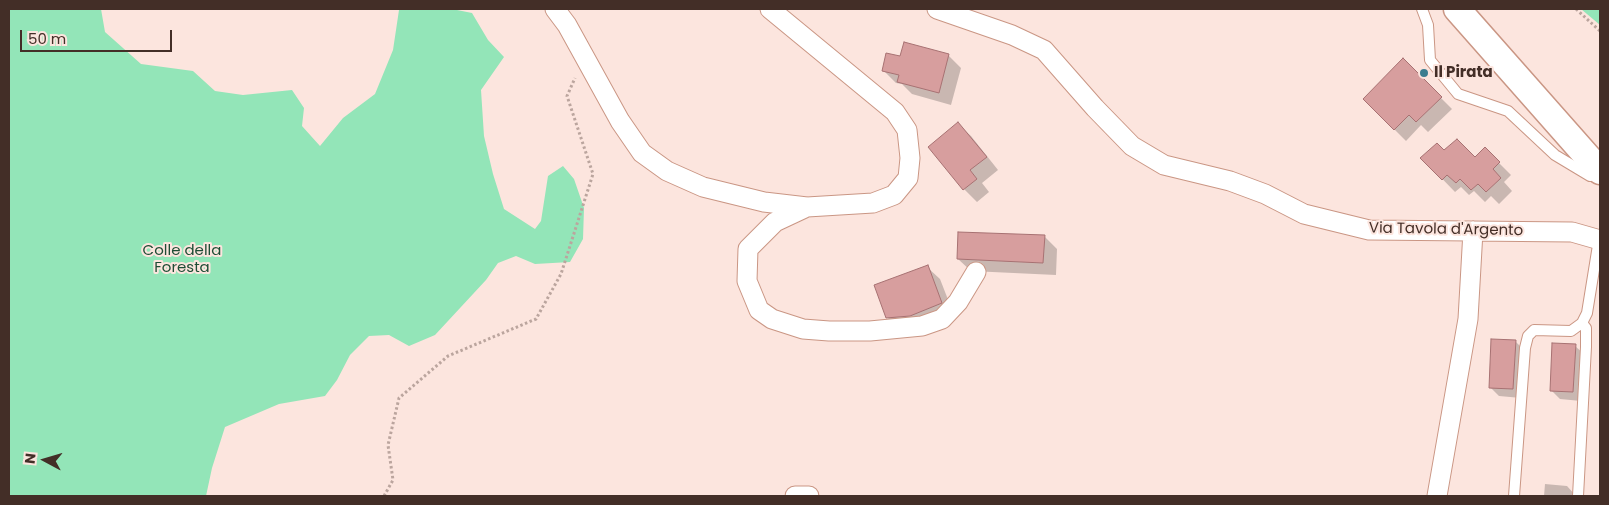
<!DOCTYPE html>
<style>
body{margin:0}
#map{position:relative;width:1609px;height:505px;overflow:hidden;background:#fce5de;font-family:Poppins,sans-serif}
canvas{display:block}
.frame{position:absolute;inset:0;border:10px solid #432e27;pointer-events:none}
.north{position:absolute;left:20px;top:435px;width:50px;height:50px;-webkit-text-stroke:4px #fce5de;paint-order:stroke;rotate:276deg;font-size:14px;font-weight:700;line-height:20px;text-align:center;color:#432e27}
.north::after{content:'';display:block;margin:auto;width:18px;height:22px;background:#432e27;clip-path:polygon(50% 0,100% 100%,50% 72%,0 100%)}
.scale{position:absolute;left:20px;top:30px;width:152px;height:22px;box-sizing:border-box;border:2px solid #432e27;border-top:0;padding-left:6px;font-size:15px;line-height:18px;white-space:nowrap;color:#432e27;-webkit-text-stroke:4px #fce5de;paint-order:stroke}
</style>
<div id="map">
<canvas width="1609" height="505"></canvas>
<div class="frame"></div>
<div class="north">N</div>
<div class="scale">50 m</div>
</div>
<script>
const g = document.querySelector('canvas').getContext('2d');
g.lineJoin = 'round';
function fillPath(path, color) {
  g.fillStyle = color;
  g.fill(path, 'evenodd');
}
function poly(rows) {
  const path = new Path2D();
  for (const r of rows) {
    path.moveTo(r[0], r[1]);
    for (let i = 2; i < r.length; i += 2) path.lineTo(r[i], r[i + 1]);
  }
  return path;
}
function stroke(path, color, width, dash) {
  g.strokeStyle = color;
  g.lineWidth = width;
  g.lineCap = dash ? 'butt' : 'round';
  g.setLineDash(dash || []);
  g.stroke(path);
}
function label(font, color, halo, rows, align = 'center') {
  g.font = font + ' Poppins,sans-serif';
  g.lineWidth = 4;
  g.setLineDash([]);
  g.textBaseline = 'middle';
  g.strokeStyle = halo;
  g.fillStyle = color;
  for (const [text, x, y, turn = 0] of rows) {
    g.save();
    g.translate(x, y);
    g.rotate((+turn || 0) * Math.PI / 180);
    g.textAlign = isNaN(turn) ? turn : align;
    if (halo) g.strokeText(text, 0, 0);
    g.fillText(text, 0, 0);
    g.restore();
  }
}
fillPath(poly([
 [9,9,101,9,105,32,141,64,193,71,215,91,243,95,292,90,304,108,302,126,320,146,343,118,375,94,393,50,399,10,452,9,472,13,488,40,504,57,481,90,484,136,493,174,504,209,535,229,541,221,548,176,563,166,574,179,584,208,583,239,570,262,535,264,516,256,498,263,486,280,435,335,409,346,389,335,369,336,350,355,337,380,325,396,279,404,225,427,212,468,206,496,9,496],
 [1581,9,1600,9,1600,25]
]), '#93e5b8');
fillPath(poly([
 [948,55,961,68,951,105,912,94,902,84,896,83,883,70],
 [1403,60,1452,109,1428,132,1421,125,1406,141,1364,99],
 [958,124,971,136,998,170,982,183,989,192,977,202,964,189,930,147],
 [1485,149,1511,175,1504,182,1512,191,1499,204,1491,196,1485,202,1474,191,1469,195,1461,187,1455,192,1422,158,1444,152,1475,159],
 [1044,236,1057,249,1056,275,971,271,958,259],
 [927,267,940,279,954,315,900,330,887,317],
 [1515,341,1524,350,1521,398,1499,396,1490,387],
 [1575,346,1584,354,1581,401,1560,399,1551,390],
 [1545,484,1567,486,1576,496,1544,496]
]), '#0003');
const building = poly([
 [904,42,949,54,939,93,897,82,899,75,882,71,886,53,900,56,904,42],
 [1403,58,1442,97,1416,122,1409,115,1394,130,1363,99,1403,58],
 [958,122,987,157,970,170,977,179,963,190,928,147,958,122],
 [1457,139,1475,157,1485,147,1500,162,1493,169,1501,178,1486,192,1478,184,1471,190,1460,179,1456,183,1447,175,1442,180,1420,158,1437,143,1444,150,1457,139],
 [958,232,1045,235,1043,263,957,259,958,232],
 [928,265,942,303,910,316,886,318,874,285,928,265],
 [1491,339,1516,340,1513,389,1489,388,1491,339],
 [1552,343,1576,344,1573,392,1550,391,1552,343]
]);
fillPath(building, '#d79e9e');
stroke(building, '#a77172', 1);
const lane = poly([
 [1422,9,1428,25,1430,60,1458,94,1508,111,1555,155,1590,176,1596,173],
 [1514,496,1525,348,1528,336,1534,330,1571,331,1582,323,1587,313,1599,239],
 [1578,496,1586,347,1586,328,1582,323]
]);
const street = poly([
 [555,9,567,25,620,121,642,153,667,171,703,187,764,202,807,207,873,203,894,195,908,178,910,158,907,130,895,112,770,9],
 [937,9,1012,35,1044,50,1095,108,1132,146,1164,165,1230,181,1265,194,1304,214,1369,230,1572,232,1600,240],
 [807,207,775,222,748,249,747,281,759,310,772,319,803,329,829,331,870,331,922,326,942,319,958,302,976,272],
 [795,496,809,496],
 [1437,496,1468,319,1473,231]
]);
const secondary = poly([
 [1457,9,1600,171]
]);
stroke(lane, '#ca9684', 12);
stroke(street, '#ca9684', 21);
stroke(secondary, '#ca9684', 29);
stroke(poly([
 [1576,9,1600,31],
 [384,496,393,480,388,445,399,398,448,356,536,319,561,274,593,174,567,96,575,78]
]), '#bba59e', 3, [2.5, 2.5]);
stroke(lane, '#fff', 10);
stroke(street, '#fff', 19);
stroke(secondary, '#fff', 26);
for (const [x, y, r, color] of [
 [1424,73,5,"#3c7d8f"]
]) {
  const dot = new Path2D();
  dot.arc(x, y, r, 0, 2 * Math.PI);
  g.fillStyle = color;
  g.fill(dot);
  stroke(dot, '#fce5de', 2);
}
label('bold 15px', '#432e27', '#fce5de', [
 ["Il Pirata",1434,73]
], 'left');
label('15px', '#432e27', '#fce5de', [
 ["Via Tavola d'Argento",1446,230,1]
]);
label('15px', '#1e4d35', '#fce5de', [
 ["Colle della",182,251],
 ["Foresta",182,268]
]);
</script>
